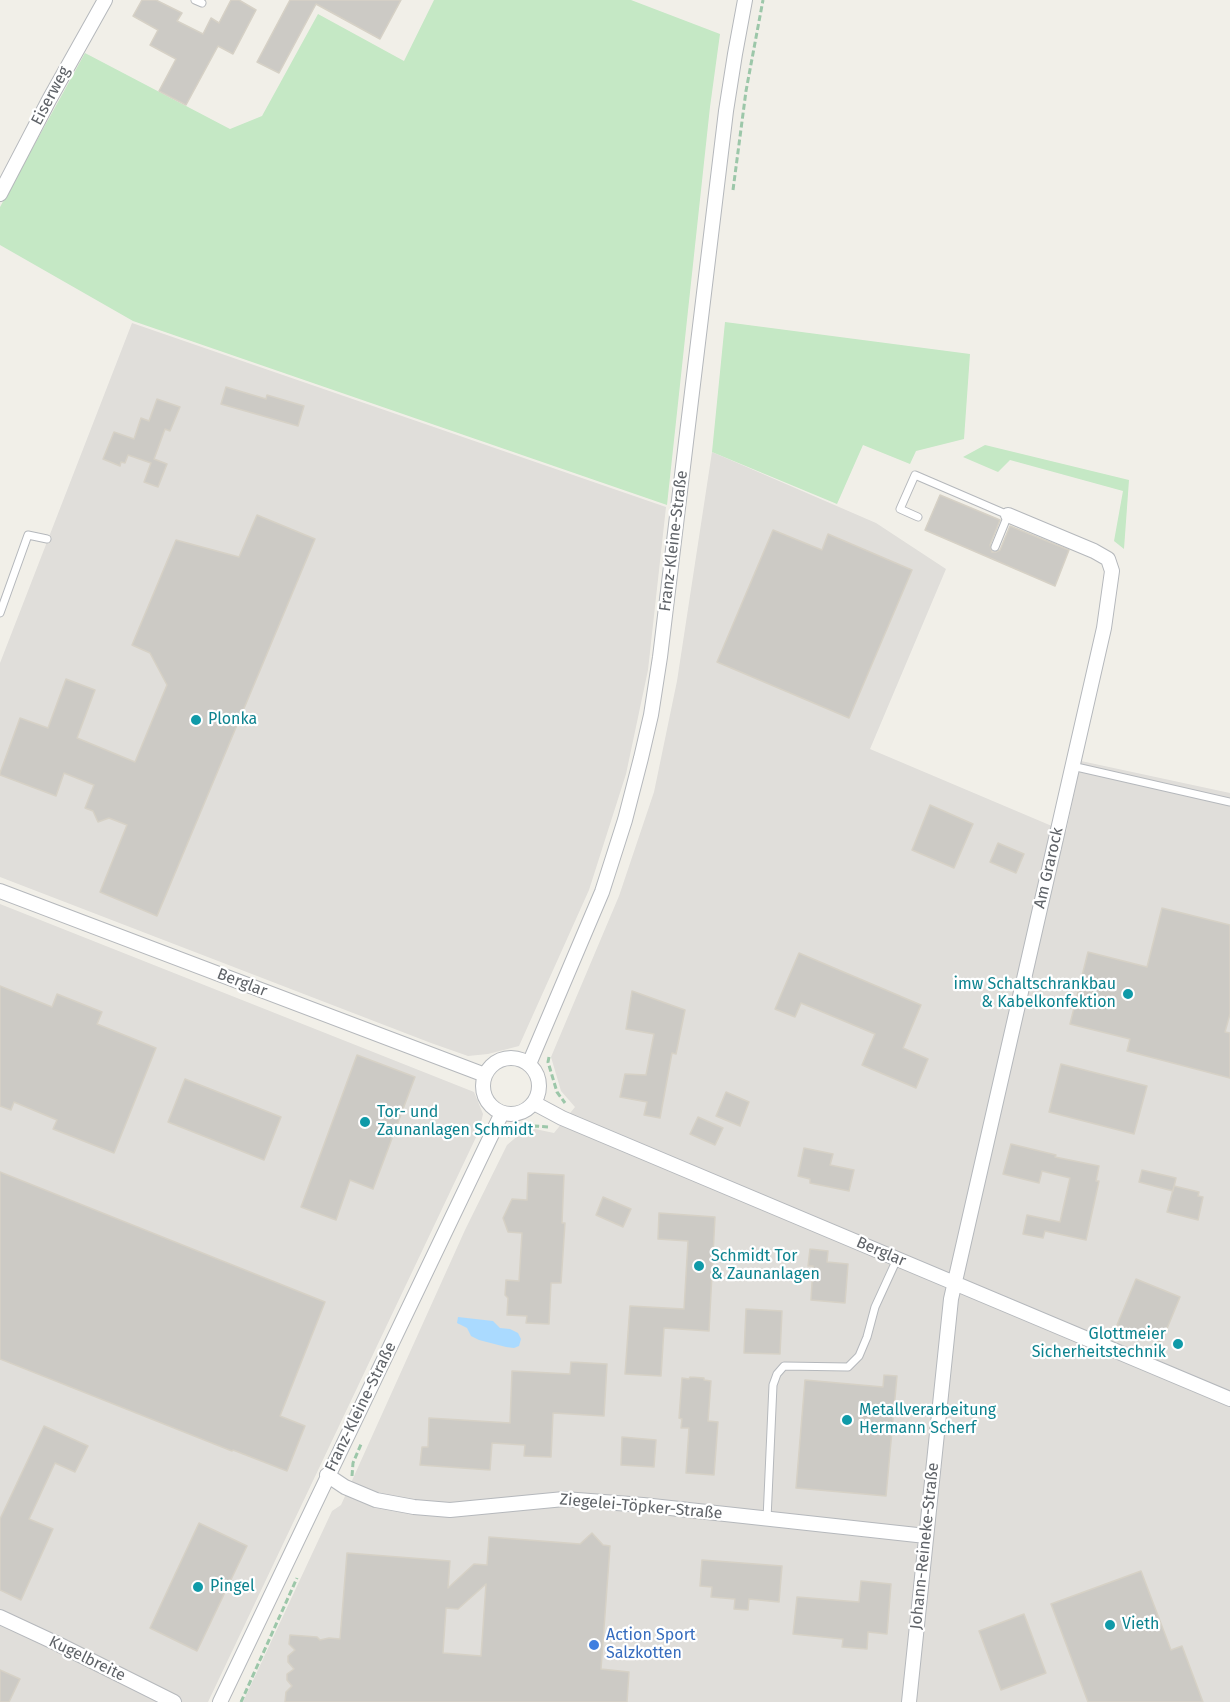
<!DOCTYPE html>
<meta charset="utf-8">
<style>
body{margin:0}
canvas{display:block;background:#f1efe8}
</style>
<canvas width="1230" height="1702"></canvas>
<script>
const g = document.querySelector('canvas').getContext('2d');
g.lineJoin = 'round';
function fillPath(path, color) {
  g.fillStyle = color;
  g.fill(path, 'evenodd');
}
function poly(rows) {
  const path = new Path2D();
  for (const r of rows) {
    if (r.length === 3) {
      path.moveTo(r[0] + r[2], r[1]);
      path.arc(r[0], r[1], r[2], 0, 2 * Math.PI);
      continue;
    }
    path.moveTo(r[0], r[1]);
    for (let i = 2; i < r.length; i += 2) path.lineTo(r[i], r[i + 1]);
  }
  return path;
}
function stroke(path, color, width, dash) {
  g.strokeStyle = color;
  g.lineWidth = width;
  g.lineCap = dash ? 'butt' : 'round';
  g.setLineDash(dash || []);
  g.stroke(path);
}
function label(font, color, halo, rows, align = 'center') {
  g.font = font + ' "Fira Sans",sans-serif';
  g.lineWidth = 4.5;
  g.setLineDash([]);
  g.textBaseline = 'middle';
  g.strokeStyle = halo;
  g.fillStyle = color;
  for (const [text, x, y, turn = 0] of rows) {
    g.save();
    g.translate(x, y);
    g.rotate((+turn || 0) * Math.PI / 180);
    g.textAlign = isNaN(turn) ? turn : align;
    if (halo) g.strokeText(text, 0, 0);
    g.fillText(text, 0, 0);
    g.restore();
  }
}
fillPath(poly([
 [132,323,666,507,648,670,626,774,589,890,519,1046,488,1054,468,1056,431,1043,0,877,0,663],
 [712,452,876,523,946,569,870,749,1066,832,1081,761,1230,793,1230,1702,243,1702,332,1511,341,1505,465,1230,507,1145,521,1133,535,1129,554,1133,575,1107,561,1091,551,1057,619,896,654,792,677,681],
 [0,904,474,1092,483,1114,479,1131,208,1702,0,1702]
]), '#e0deda');
fillPath(poly([
 [434,0,631,0,720,34,710,107,667,505,133,321,0,245,0,207,85,53,230,129,262,116,318,14,404,61],
 [725,322,970,354,964,439,916,451,910,464,863,445,837,504,712,452],
 [985,445,1129,480,1124,549,1114,541,1123,491,1010,460,998,472,963,457]
]), '#c5e8c5');
fillPath(poly([
 [458,1317,493,1321,500,1328,510,1329,518,1333,521,1339,519,1346,514,1348,506,1347,479,1340,471,1336,467,1328,457,1323]
]), '#aadaff');
const building = poly([
 [142,0,156,0,182,13,177,21,203,34,211,18,219,23,231,0,239,0,256,10,233,54,218,46,186,105,159,91,176,59,150,45,158,30,133,16,142,0],
 [290,0,401,0,380,39,316,4,279,73,257,62,290,0],
 [226,387,266,399,267,395,304,406,298,426,221,404,226,387],
 [157,399,180,407,170,431,165,429,154,459,167,464,158,487,144,482,151,463,128,455,125,463,121,462,120,466,103,459,114,432,134,439,141,418,149,421,157,399],
 [940,495,1000,520,990,545,992,552,996,552,1000,550,1010,526,1069,550,1055,586,925,530,940,495],
 [257,515,315,539,157,916,100,892,127,825,109,818,98,822,93,811,85,808,94,785,64,773,56,796,0,775,0,773,20,718,48,728,66,679,95,690,77,738,135,762,167,685,150,653,132,645,176,540,239,557,257,515],
 [773,530,822,550,828,534,912,570,849,718,717,662,773,530],
 [930,805,973,824,954,868,912,850,930,805],
 [998,843,1024,854,1016,873,990,862,998,843],
 [1162,908,1230,925,1230,1014,1225,1032,1230,1033,1230,1078,1127,1051,1130,1039,1070,1024,1088,952,1147,967,1162,908],
 [799,953,921,1005,903,1048,928,1059,916,1088,862,1065,875,1034,801,1003,795,1017,775,1009,799,953],
 [0,986,52,1007,57,994,102,1012,97,1024,156,1048,114,1153,53,1129,57,1120,14,1102,11,1110,0,1106,0,986],
 [632,991,685,1010,676,1054,672,1053,660,1118,644,1115,647,1102,620,1097,625,1074,646,1075,654,1034,626,1029,632,991],
 [357,1055,415,1077,373,1189,350,1180,336,1220,301,1207,357,1055],
 [1061,1064,1147,1086,1134,1134,1049,1112,1061,1064],
 [185,1079,281,1117,264,1160,168,1122,185,1079],
 [726,1092,749,1102,740,1126,716,1116,726,1092],
 [698,1117,723,1128,715,1145,690,1134,698,1117],
 [1011,1144,1056,1155,1055,1157,1099,1166,1096,1181,1099,1181,1086,1240,1045,1231,1043,1238,1023,1234,1027,1215,1060,1222,1070,1178,1042,1171,1039,1183,1003,1174,1011,1144],
 [804,1148,833,1154,830,1165,854,1170,849,1191,810,1183,810,1179,798,1176,804,1148],
 [1142,1170,1176,1178,1173,1191,1139,1182,1142,1170],
 [0,1172,325,1302,280,1416,305,1426,287,1471,233,1450,232,1451,0,1359,0,1172],
 [528,1173,564,1175,562,1223,565,1223,561,1283,551,1283,549,1324,526,1323,527,1316,507,1315,508,1298,505,1295,506,1280,519,1281,522,1233,508,1232,503,1218,512,1199,527,1200,528,1173],
 [1174,1186,1199,1192,1198,1196,1203,1197,1198,1220,1167,1212,1174,1186],
 [603,1197,631,1209,623,1227,596,1215,603,1197],
 [659,1213,715,1217,709,1331,664,1328,661,1376,625,1374,630,1306,684,1309,688,1241,658,1239,659,1213],
 [810,1249,828,1251,827,1262,848,1264,845,1303,811,1300,813,1266,808,1266,810,1249],
 [1136,1279,1180,1297,1161,1343,1117,1325,1136,1279],
 [746,1309,782,1311,780,1354,744,1353,746,1309],
 [571,1362,607,1364,604,1416,553,1413,551,1457,524,1456,525,1445,492,1443,490,1470,420,1465,422,1447,428,1447,429,1418,510,1423,512,1371,570,1374,571,1362],
 [884,1375,897,1376,886,1496,796,1488,805,1380,883,1387,884,1375],
 [690,1377,704,1378,704,1380,711,1381,708,1421,718,1422,714,1475,686,1473,689,1428,681,1428,682,1419,679,1418,682,1378,689,1379,690,1377],
 [44,1426,88,1446,75,1472,55,1463,29,1519,53,1529,21,1600,0,1590,0,1519,44,1426],
 [622,1437,656,1440,654,1467,621,1465,622,1437],
 [199,1523,247,1546,197,1651,150,1628,199,1523],
 [592,1533,603,1545,610,1546,601,1669,629,1672,627,1702,285,1702,286,1692,292,1686,287,1680,287,1674,294,1669,288,1662,288,1656,295,1650,289,1644,290,1635,317,1637,320,1640,329,1638,340,1639,347,1553,450,1561,448,1588,474,1564,487,1565,489,1537,580,1544,592,1533],
 [486,1584,481,1656,443,1653,446,1608,458,1609,486,1584],
 [702,1560,782,1566,779,1602,749,1599,748,1610,734,1609,735,1599,711,1597,712,1587,700,1586,702,1560],
 [1141,1571,1171,1650,1182,1646,1203,1702,1088,1702,1051,1604,1141,1571],
 [861,1581,891,1584,887,1634,868,1632,867,1649,842,1647,843,1639,793,1634,797,1597,859,1602,861,1581],
 [1024,1614,1046,1673,1001,1690,979,1631,1024,1614],
 [0,1670,20,1679,9,1702,0,1702,0,1670]
]);
fillPath(building, '#cccac5');
stroke(building, '#d6d1c6', 1.5);
const lane = poly([
 [195,0,202,3],
 [918,517,900,509,915,475,1008,515,995,547],
 [0,613,28,535,47,539],
 [1072,766,1230,802],
 [767,1519,773,1385,777,1374,784,1366,848,1367,859,1356,867,1337,875,1307,897,1259]
]);
const street = poly([
 [0,194,49,100,105,0],
 [0,891,485,1075],
 [511,1086,28],
 [529,1064,602,892,625,820,641,758,651,715,660,657,726,111,735,54,745,0],
 [534,1103,562,1118,1230,1399],
 [327,1475,345,1487,376,1500,414,1507,450,1510,564,1499,643,1505,926,1536],
 [0,1617,58,1644,174,1702],
 [220,1702,502,1113],
 [909,1702,951,1299,1104,628,1112,571,1108,559,1094,551,1008,515]
]);
stroke(lane, '#b5b8bc', 9);
stroke(street, '#b5b8bc', 16);
stroke(poly([
 [733,190,746,91,763,0],
 [549,1057,548,1062,557,1092,565,1103],
 [508,1136,534,1126,548,1127],
 [352,1476,353,1463,362,1442],
 [241,1702,297,1578]
]), '#9cc7a9', 3, [6, 3]);
stroke(lane, '#fff', 7);
stroke(street, '#fff', 14);
for (const [x, y, r, color] of [
 [196,720,6,"#0f9aa8"],
 [1128,994,6,"#0f9aa8"],
 [365,1122,6,"#0f9aa8"],
 [699,1266,6,"#0f9aa8"],
 [1178,1344,6,"#0f9aa8"],
 [847,1420,6,"#0f9aa8"],
 [198,1587,6,"#0f9aa8"],
 [1110,1625,6,"#0f9aa8"],
 [594,1645,6,"#3f7fe0"]
]) {
  const dot = new Path2D();
  dot.arc(x, y, r, 0, 2 * Math.PI);
  g.fillStyle = color;
  g.fill(dot);
  stroke(dot, '#fff', 2);
}
label('16px', '#5f6368', '#fff', [
 ["Eiserweg",51,96,-62],
 ["Franz-Kleine-Straße",674,541,-83],
 ["Am Grarock",1049,868,-77],
 ["Berglar",242,983,21],
 ["Berglar",881,1252,23],
 ["Franz-Kleine-Straße",361,1407,-64],
 ["Ziegelei-Töpker-Straße",641,1507,5],
 ["Johann-Reineke-Straße",925,1546,-84],
 ["Kugelbreite",87,1659,26]
]);
label('16px', '#0d838f', '#fff', [
 ["Plonka",208,720],
 ["imw Schaltschrankbau",1116,985,"right"],
 ["& Kabelkonfektion",1116,1003,"right"],
 ["Tor- und",377,1113],
 ["Zaunanlagen Schmidt",377,1131],
 ["Schmidt Tor",711,1257],
 ["& Zaunanlagen",711,1275],
 ["Glottmeier",1166,1335,"right"],
 ["Sicherheitstechnik",1166,1353,"right"],
 ["Metallverarbeitung",859,1411],
 ["Hermann Scherf",859,1429],
 ["Pingel",210,1587],
 ["Vieth",1122,1625]
], 'left');
label('16px', '#366cbe', '#fff', [
 ["Action Sport",606,1636],
 ["Salzkotten",606,1654]
], 'left');
</script>
